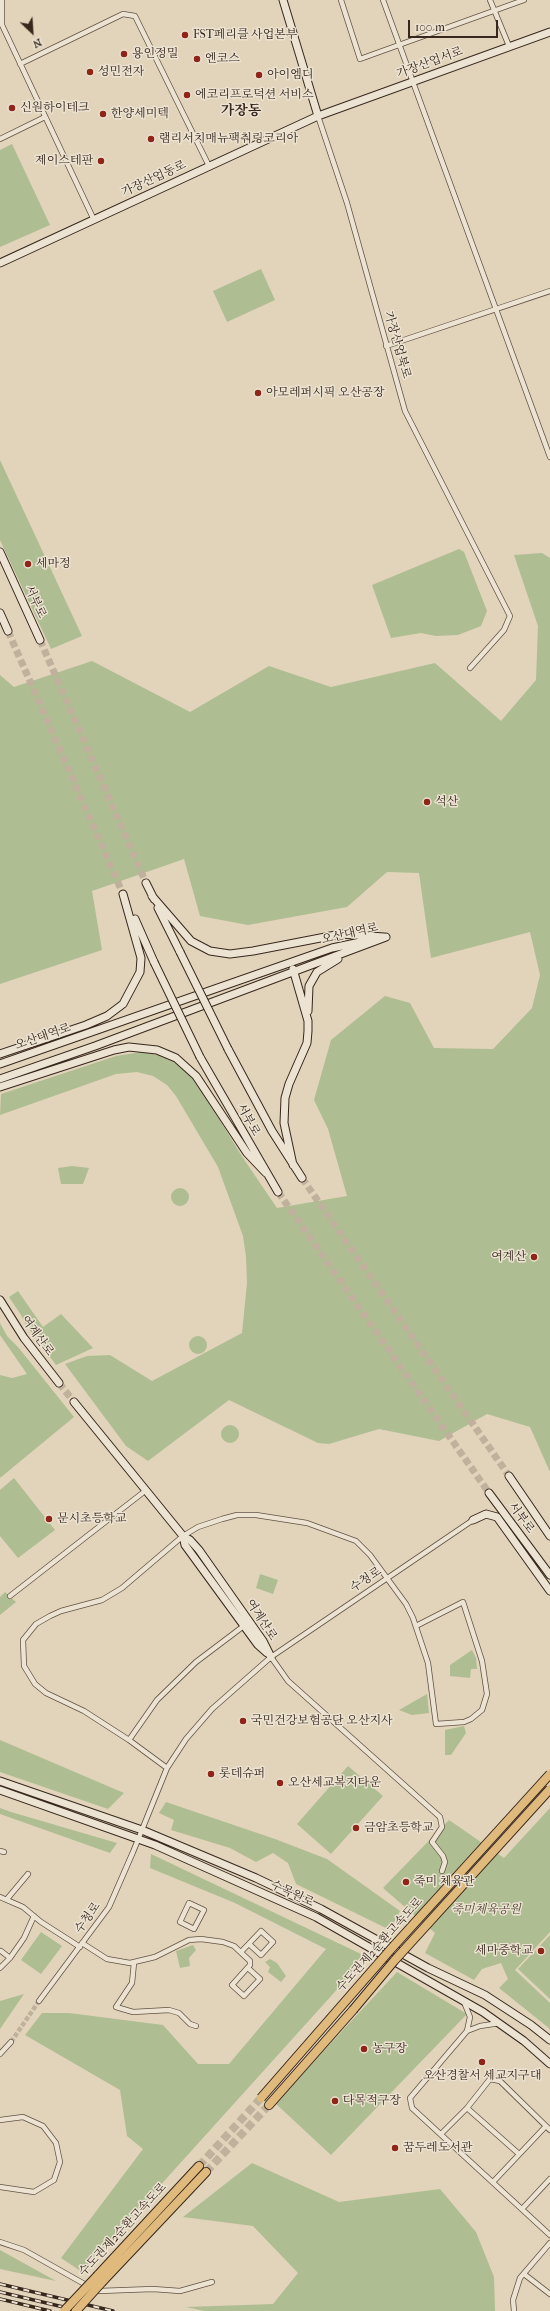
<!DOCTYPE html>
<meta charset="utf-8">
<style>
body{margin:0}
#map{position:relative;width:550px;height:2311px;overflow:hidden;background:#e1d4ba;font-family:"IM FELL French Canon",serif}
canvas{display:block}
.north{position:absolute;left:12px;top:12px;width:40px;height:40px;-webkit-text-stroke:3px #ece3d2;paint-order:stroke;rotate:155deg;font-size:11px;font-weight:700;line-height:16px;text-align:center;color:#37271d}
.north::after{content:'';display:block;margin:auto;width:14px;height:18px;background:#37271d;clip-path:polygon(50% 0,100% 100%,50% 72%,0 100%)}
.scale{position:absolute;left:408px;top:20px;width:90px;height:18px;box-sizing:border-box;border:2px solid #37271d;border-top:0;padding-left:5px;font-size:12px;line-height:14px;white-space:nowrap;color:#37271d;-webkit-text-stroke:3px #ece3d2;paint-order:stroke}
</style>
<div id="map">
<canvas width="550" height="2311"></canvas>
<div class="north">N</div>
<div class="scale">100 m</div>
</div>
<script>
const g = document.querySelector('canvas').getContext('2d');
g.lineJoin = 'round';
function fillPath(path, color) {
  g.fillStyle = color;
  g.fill(path, 'evenodd');
}
function poly(rows) {
  const path = new Path2D();
  for (const r of rows) {
    if (r.length === 3) {
      path.moveTo(r[0] + r[2], r[1]);
      path.arc(r[0], r[1], r[2], 0, 2 * Math.PI);
      continue;
    }
    path.moveTo(r[0], r[1]);
    for (let i = 2; i < r.length; i += 2) path.lineTo(r[i], r[i + 1]);
  }
  return path;
}
function stroke(path, color, width, dash) {
  g.strokeStyle = color;
  g.lineWidth = width;
  g.lineCap = dash ? 'butt' : 'round';
  g.setLineDash(dash || []);
  g.stroke(path);
}
function label(font, color, halo, rows, align = 'center') {
  g.font = font + ' "IM FELL French Canon","Noto Serif KR",serif';
  g.lineWidth = 3;
  g.setLineDash([]);
  g.textBaseline = 'middle';
  g.strokeStyle = halo;
  g.fillStyle = color;
  for (const [text, x, y, turn = 0] of rows) {
    g.save();
    g.translate(x, y);
    g.rotate((+turn || 0) * Math.PI / 180);
    g.textAlign = isNaN(turn) ? turn : align;
    if (halo) g.strokeText(text, 0, 0);
    g.fillText(text, 0, 0);
    g.restore();
  }
}
fillPath(poly([
 [12,144,50,225,0,247,0,150],
 [261,269,275,300,227,322,213,291],
 [0,460,82,636,51,649,0,540],
 [459,549,464,552,487,611,481,626,458,635,436,636,421,633,391,638,372,585],
 [542,553,550,558,550,1472,530,1427,487,1414,439,1441,379,1429,329,1444,318,1443,229,1400,148,1461,126,1446,65,1364,87,1356,110,1355,152,1381,242,1333,247,1283,246,1257,243,1236,218,1167,176,1096,167,1085,153,1076,137,1072,116,1074,0,1115,1,1094,116,1056,141,1052,158,1055,182,1066,192,1075,243,1158,277,1208,347,1196,328,1129,314,1100,331,1040,385,996,410,1003,434,1048,493,1049,532,1008,540,975,530,932,431,958,419,873,387,872,347,907,248,925,200,916,184,859,92,891,102,950,0,984,0,675,14,687,92,661,190,712,269,666,331,687,435,663,501,721,536,680,538,626,514,555],
 [72,1166,89,1168,83,1184,61,1184,58,1168],
 [180,1197,9],
 [18,1291,43,1327,61,1314,93,1348,56,1365,26,1325,21,1315,9,1297],
 [0,1323,7,1336,18,1347,74,1417,0,1478,0,1375,12,1378,27,1374,0,1335],
 [198,1345,9],
 [230,1434,9],
 [14,1478,55,1530,18,1558,0,1536,0,1490],
 [260,1574,278,1580,273,1594,256,1588],
 [5,1592,16,1602,0,1615,0,1597],
 [472,1650,476,1658,477,1669,471,1669,470,1678,450,1676,450,1665],
 [427,1694,429,1713,412,1715,399,1710],
 [464,1726,466,1733,451,1755,445,1755,445,1730],
 [0,1740,124,1793,108,1809,0,1772],
 [348,1766,383,1796,331,1854,297,1824],
 [166,1802,275,1839,327,1859,400,1911,390,1930,296,1884,288,1863,273,1853,256,1862,230,1848,171,1830,174,1820,159,1813],
 [0,1808,11,1812,117,1843,110,1853,0,1814],
 [550,1808,550,1932,515,1970,550,2003,550,2029,499,1988,508,1979,501,1963,482,1969,474,1980,425,1953,435,1933,383,1888,449,1820,504,1858],
 [151,1854,361,1954,360,1964,82,2272,61,2258,143,2149,127,2136,120,2090,25,2035,42,2013,69,2013,163,2025,198,2064,229,2064,326,1949,235,1903,150,1868],
 [41,1932,62,1946,41,1974,21,1960],
 [550,1935,550,1999,518,1969],
 [193,1945,196,1950,189,1958,190,1966,180,1968,176,1951],
 [270,1959,277,1963,286,1976,281,1982,268,1972,270,1967,265,1962],
 [397,1972,467,2014,331,2155,275,2103],
 [24,1994,0,2029,0,2001],
 [252,2163,339,2202,440,2189,476,2232,494,2277,495,2311,204,2311,186,2307,273,2304,298,2273,253,2226,183,2217],
 [0,2250,56,2281,0,2269]
]), '#afbd92');
stroke(poly([
 [11,2042,39,2001]
]), '#bfb19b', 4.5, [4.5, 2]);
stroke(poly([
 [8,631,123,894],
 [40,640,146,883],
 [302,1178,509,1476],
 [278,1192,489,1493],
 [59,1383,74,1402]
]), '#bfb19b', 7, [7, 3.5]);
stroke(poly([
 [199,2166,261,2098],
 [206,2172,269,2105]
]), '#bfb19b', 8, [8, 4]);
const street = poly([
 [2,0,2,25,94,220],
 [341,0,360,59,524,0],
 [383,0,550,457],
 [490,0,509,46],
 [20,64,123,14,135,16,209,166],
 [318,116,347,203,405,411,510,616,504,630,470,668],
 [0,139,45,117],
 [386,346,550,291],
 [10,1596,145,1491],
 [271,1657,288,1681,440,1817,442,1827,432,1842,443,1856,445,1862,442,1871],
 [129,1740,84,1711,46,1693,35,1684,24,1666,23,1640,36,1624,50,1616,61,1611,102,1600,122,1588,183,1536,198,1527,222,1519,237,1515,256,1515,307,1523,356,1541,370,1555,406,1604,413,1618,428,1663,436,1724,464,1722,471,1719,482,1710,487,1694,482,1661,463,1602,416,1626],
 [167,1768,129,1740,157,1700,196,1662,245,1625],
 [0,1851,4,1852],
 [0,1897,23,1907,41,1922,80,1947],
 [7,1899,28,1874],
 [189,1903,204,1910,194,1929,180,1922,189,1903],
 [82,1943,107,1959,130,1963,155,1957,189,1940,201,1939,223,1942,234,1946,250,1961,250,1965,232,1985,244,1996,260,1979,248,1968],
 [1,1951,10,1958,24,1938,34,1916],
 [241,1952,261,1931,273,1942,261,1955,249,1944],
 [134,1963,132,1983,116,2007,133,2012,169,2010,179,2013,190,2024,196,2026],
 [0,1968,10,1958],
 [39,2001,109,1907,133,1852,167,1768,186,1739,212,1709,271,1657,473,1520],
 [464,2002,470,2017,467,2031,410,2098,412,2108,550,2235],
 [467,2031,480,2026,500,2023],
 [0,2054,11,2042],
 [467,2108,519,2154],
 [0,2120,23,2117,43,2126,56,2143,60,2162,54,2180,34,2192,0,2187],
 [441,2134,467,2108,490,2079,500,2081,550,2130],
 [493,2182,546,2126],
 [522,2209,550,2179],
 [0,2242,24,2250,88,2286],
 [524,2274,550,2294],
 [95,2289,99,2291,153,2289,180,2291,212,2282],
 [514,2311,513,2300,520,2278,550,2243]
]);
const secondary = poly([
 [283,0,318,116],
 [0,263,318,116,550,32],
 [0,552,40,640],
 [0,613,8,631],
 [146,883,154,899],
 [152,896,191,941,210,951,230,954,253,951,341,934,384,937],
 [158,908,180,952],
 [135,919,154,962],
 [293,969,308,1021,308,1031,307,1043,289,1084,285,1098,284,1123,293,1165],
 [308,1011,309,986,317,972,338,959],
 [228,1049,272,1131,302,1178],
 [0,1054,86,1025,107,1016,123,1004,140,972,141,958,123,894],
 [200,1057,278,1192],
 [0,1064,332,948,370,940],
 [0,1079,95,1046,386,937],
 [0,1087,114,1050,129,1047,157,1050,176,1058,196,1076,247,1153,266,1173],
 [0,1300,24,1338,59,1383],
 [74,1402,183,1536,190,1540,199,1550,263,1641,271,1657],
 [509,1476,550,1536],
 [489,1493,550,1575],
 [473,1520,486,1514,497,1517,550,1591],
 [183,1536,185,1545,258,1645,267,1653],
 [0,1781,142,1830,256,1878,321,1909,428,1968,485,1995,531,2025,550,2040],
 [0,1790,155,1845,316,1917,483,2012,524,2041,550,2064]
]);
const highway = poly([
 [269,2105,353,2010],
 [98,2275,199,2166],
 [103,2281,206,2172]
]);
stroke(street, '#625244', 6);
stroke(secondary, '#37271d', 9);
stroke(highway, '#37271d', 10);
stroke(street, '#ece3d2', 4.5);
stroke(secondary, '#ece3d2', 7);
stroke(highway, '#e0ba7d', 8);
const rail = poly([
 [0,2284,113,2311],
 [0,2292,80,2311],
 [0,2299,50,2311]
]);
stroke(rail, '#37271d', 3.5);
stroke(rail, '#ece3d2', 2, [6]);
const secondaryBridge = poly([
 [180,952,228,1049],
 [154,962,200,1057]
]);
const highwayBridge = poly([
 [353,2010,394,1961,550,1789],
 [261,2098,391,1949,550,1774],
 [64,2311,98,2275],
 [76,2311,103,2281]
]);
stroke(secondaryBridge, '#37271d', 9, []);
stroke(highwayBridge, '#37271d', 10, []);
stroke(secondaryBridge, '#ece3d2', 7);
stroke(highwayBridge, '#e0ba7d', 8);
for (const [x, y, r, color] of [
 [185,35,4,"#8f2418"],
 [124,54,4,"#8f2418"],
 [197,59,4,"#8f2418"],
 [90,72,4,"#8f2418"],
 [259,75,4,"#8f2418"],
 [187,95,4,"#8f2418"],
 [12,108,4,"#8f2418"],
 [103,114,4,"#8f2418"],
 [151,139,4,"#8f2418"],
 [101,161,4,"#8f2418"],
 [258,393,4,"#8f2418"],
 [28,564,4,"#8f2418"],
 [427,802,4,"#8f2418"],
 [534,1257,4,"#8f2418"],
 [49,1519,4,"#8f2418"],
 [243,1721,4,"#8f2418"],
 [211,1774,4,"#8f2418"],
 [280,1783,4,"#8f2418"],
 [356,1828,4,"#8f2418"],
 [406,1882,4,"#8f2418"],
 [541,1951,4,"#8f2418"],
 [364,2049,4,"#8f2418"],
 [482,2062,4,"#8f2418"],
 [335,2101,4,"#8f2418"],
 [395,2148,4,"#8f2418"]
]) {
  const dot = new Path2D();
  dot.arc(x, y, r, 0, 2 * Math.PI);
  g.fillStyle = color;
  g.fill(dot);
  stroke(dot, '#ece3d2', 1.5);
}
label('12px', '#37271d', '#ece3d2', [
 ["FST페리클 사업본부",193,35],
 ["용인정밀",132,54],
 ["엔코스",205,59],
 ["성민전자",98,72],
 ["아이엠디",267,75],
 ["에코리프로덕션 서비스",195,95],
 ["신원하이테크",20,108],
 ["한양세미텍",111,114],
 ["램리서치매뉴팩춰링코리아",159,139],
 ["제이스테판",93,161,"right"],
 ["아모레퍼시픽 오산공장",266,393],
 ["세마정",36,564],
 ["석산",435,802],
 ["여계산",526,1257,"right"],
 ["문시초등학교",57,1519],
 ["국민건강보험공단 오산지사",251,1721],
 ["롯데슈퍼",219,1774],
 ["오산세교복지타운",288,1783],
 ["금암초등학교",364,1828],
 ["죽미 체육관",414,1882],
 ["세마중학교",533,1951,"right"],
 ["농구장",372,2049],
 ["오산경찰서 세교지구대",482,2076,"center"],
 ["다목적구장",343,2101],
 ["꿈두레도서관",403,2148]
], 'left');
label('12px', '#37271d', '#ece3d2', [
 ["가장산업서로",430,63,-20],
 ["가장산업동로",154,179,-25],
 ["가장산업북로",397,345,74],
 ["서부로",35,602,65],
 ["오산대역로",350,934,-13],
 ["오산대역로",43,1037,-19],
 ["서부로",248,1120,61],
 ["여계산로",37,1336,54],
 ["서부로",521,1518,53],
 ["수청로",366,1580,-34],
 ["여계산로",261,1620,57],
 ["수목원로",292,1894,25],
 ["수청로",88,1918,-55],
 ["수도권제2순환고속도로",380,1945,-48],
 ["수도권제2순환고속도로",123,2230,-47]
]);
label('italic 12px', '#554c3a', '#ece3d2', [
 ["죽미체육공원",486,1910]
]);
label('bold 14px', '#37271d', '#ece3d2', [
 ["가장동",241,112]
]);
</script>
